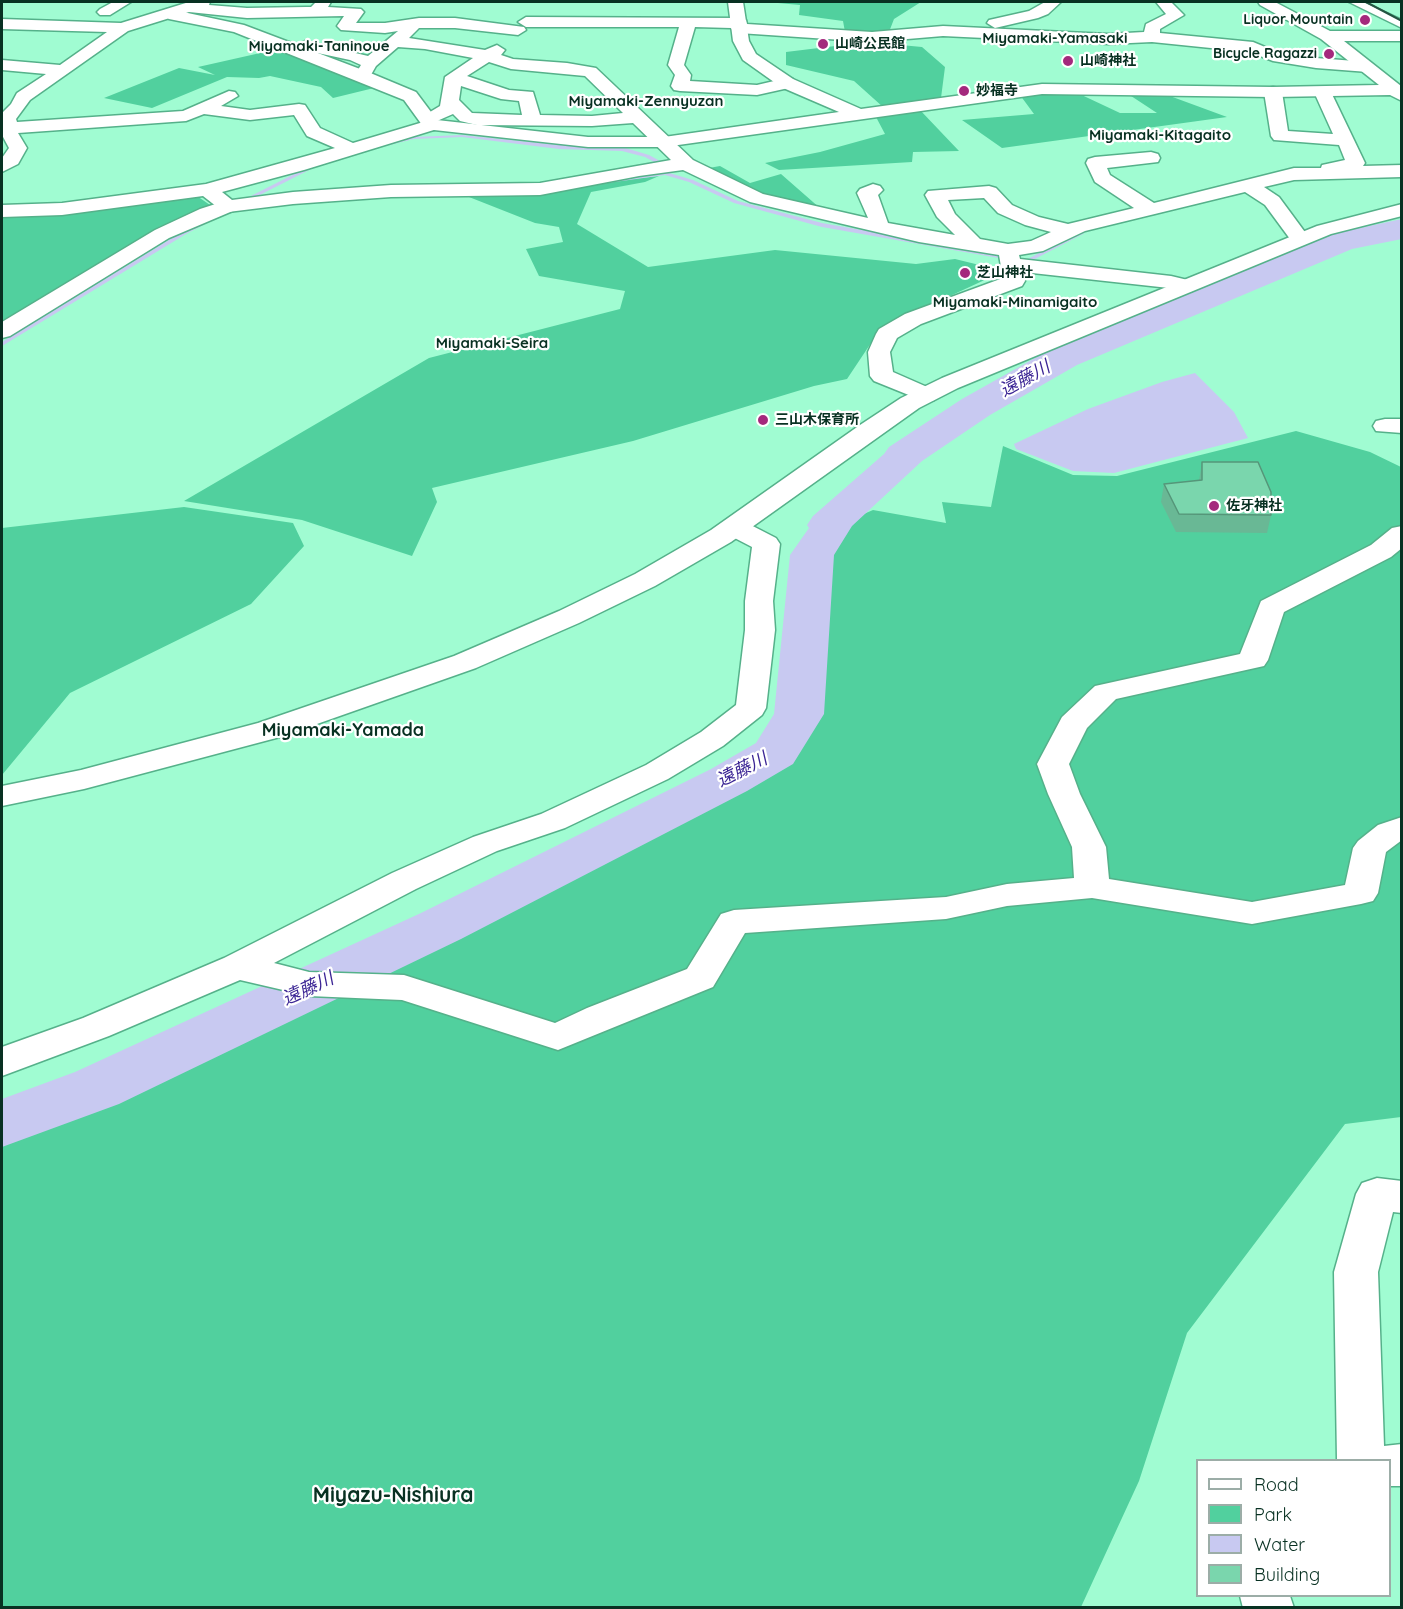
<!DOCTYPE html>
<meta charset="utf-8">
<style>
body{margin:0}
#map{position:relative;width:1403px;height:1609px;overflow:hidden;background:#a0fcd2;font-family:Quicksand,sans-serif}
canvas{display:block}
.frame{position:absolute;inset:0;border:3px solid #083122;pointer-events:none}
.legend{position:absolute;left:1196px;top:1459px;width:195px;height:138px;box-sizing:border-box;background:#fff;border:2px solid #9cada7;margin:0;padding:8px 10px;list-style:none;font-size:18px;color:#083122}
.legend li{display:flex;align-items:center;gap:12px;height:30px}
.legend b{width:30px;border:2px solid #9cada7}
</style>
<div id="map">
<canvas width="1403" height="1609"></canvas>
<div class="frame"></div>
<ul class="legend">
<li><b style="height:8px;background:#fff"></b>Road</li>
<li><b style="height:16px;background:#51d09e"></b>Park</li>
<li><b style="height:16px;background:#c8c9f1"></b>Water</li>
<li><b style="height:16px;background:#7ad6ad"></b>Building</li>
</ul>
</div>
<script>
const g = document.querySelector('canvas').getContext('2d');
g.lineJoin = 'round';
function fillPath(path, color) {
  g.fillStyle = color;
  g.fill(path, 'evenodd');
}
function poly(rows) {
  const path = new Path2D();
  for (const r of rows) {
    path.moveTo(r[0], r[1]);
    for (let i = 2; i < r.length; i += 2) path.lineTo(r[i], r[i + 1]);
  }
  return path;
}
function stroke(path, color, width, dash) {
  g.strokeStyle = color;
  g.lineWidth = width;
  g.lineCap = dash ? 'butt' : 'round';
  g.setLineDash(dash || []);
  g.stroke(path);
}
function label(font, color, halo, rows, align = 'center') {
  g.font = font + ' Quicksand,"Noto Sans JP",sans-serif';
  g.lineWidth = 4.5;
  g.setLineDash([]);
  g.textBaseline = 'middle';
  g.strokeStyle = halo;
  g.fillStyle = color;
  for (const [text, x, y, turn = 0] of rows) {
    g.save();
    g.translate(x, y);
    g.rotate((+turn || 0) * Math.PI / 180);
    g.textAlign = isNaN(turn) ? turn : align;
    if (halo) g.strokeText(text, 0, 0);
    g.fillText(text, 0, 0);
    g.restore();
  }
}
fillPath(poly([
 [767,2,921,2,894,19,889,32,845,32,843,21,799,15,800,5],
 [868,42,922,47,945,67,941,98,883,107,854,81,786,65,786,52],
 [278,49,374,88,333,98,321,87,270,76,259,78,227,77,152,108,104,98,179,68,215,75,198,67],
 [1071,90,1120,113,1157,113,1125,92,1159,92,1227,117,1002,148,962,120,1034,114,1020,95],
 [920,110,959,151,913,152,912,162,779,170,765,163,820,152,885,134,876,117],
 [720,166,750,183,781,174,829,216,764,197,709,168],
 [659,176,645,182,591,192,577,224,648,267,775,250,916,264,955,259,1004,271,881,328,847,379,814,386,633,441,432,488,437,502,412,556,302,520,184,501,429,358,620,309,625,291,539,276,526,249,563,242,559,227,535,223,469,197],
 [197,196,210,205,159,227,2,321,2,216,15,217],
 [1296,431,1370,452,1401,467,1401,1117,1345,1124,1187,1333,1139,1481,1081,1607,2,1608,2,1136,159,1074,454,935,686,810,780,762,810,709,823,555,843,523,873,510,946,523,942,502,991,507,1003,446,1073,475,1117,476],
 [184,507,293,523,304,546,251,604,70,693,2,775,2,528]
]), '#51d09e');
fillPath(poly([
 [1195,373,1234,412,1248,438,1114,473,1073,471,1016,449,1014,444,1088,409,1162,382]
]), '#c8c9f1');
fillPath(poly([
 [462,135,559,145,622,147,649,155,660,161,666,172,693,180,738,201,822,223,1010,256,1013,258,1010,260,822,227,734,203,689,182,665,175,600,184,599,183,602,181,662,172,656,163,645,157,622,151,559,149,462,137,414,139,381,147,378,145,414,137,462,135],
 [314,164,319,165,242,204,237,203,314,164],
 [206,220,211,221,186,234,2,346,2,342,182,232,206,220],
 [1081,231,1084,233,1083,234,1029,262,1024,261,1081,231],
 [1199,280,1232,285,1235,287,1232,289,1197,283,1196,282,1199,280]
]), '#c8c9f1');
fillPath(poly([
 [1402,219,1402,239,1352,249,1077,365,990,415,922,461,852,526,834,555,824,714,793,764,747,791,461,939,119,1104,2,1147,2,1099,75,1072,421,913,711,769,756,743,774,714,790,555,809,528,807,525,813,516,884,454,889,447,962,399,1051,349,1331,234,1402,219]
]), '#c8c9f1');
const pedestrian = poly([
 [1349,2,1363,2,1402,20,1402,28,1349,2]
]);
const minor = poly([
 [113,2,131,2,110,15,100,15,97,12,100,9,113,2],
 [189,2,210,2,209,5,247,8,306,7,311,7,316,2,331,2,328,7,361,9,364,12,356,23,385,23,419,18,455,18,524,27,526,30,518,35,455,28,419,28,409,38,485,50,497,45,505,50,501,55,513,59,567,63,596,68,693,160,763,194,868,218,857,193,860,189,873,184,880,186,883,190,878,195,888,223,955,235,937,217,925,195,928,191,989,186,996,188,1012,205,1039,217,1068,224,1134,208,1095,182,1086,163,1088,159,1095,157,1151,152,1158,154,1160,158,1158,162,1107,168,1110,175,1154,203,1294,168,1321,168,1322,165,1345,160,1339,145,1274,140,1271,136,1264,92,1267,88,1273,87,1279,88,1282,92,1288,131,1333,134,1314,92,1317,88,1323,87,1329,88,1365,163,1363,166,1402,165,1402,177,1294,180,1264,187,1279,197,1310,239,1307,243,1300,245,1293,243,1265,205,1245,192,1085,231,1043,251,1019,255,1020,259,1171,276,1192,281,1195,286,1192,291,1184,292,1169,288,1023,272,1025,281,1022,286,921,324,897,338,890,352,893,372,934,390,938,395,934,400,926,402,874,381,870,376,868,352,876,334,879,329,905,314,1003,278,999,255,919,242,750,202,683,170,639,176,540,195,391,197,293,204,228,212,221,210,203,196,62,215,2,217,2,205,62,203,206,184,335,148,307,136,294,115,250,120,204,114,186,121,18,133,27,148,18,164,2,172,2,158,9,148,2,135,2,113,11,104,17,93,46,74,2,70,2,60,60,65,107,32,2,29,2,19,121,23,189,2],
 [189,12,247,18,344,16,337,26,341,30,385,33,398,31,368,56,305,41,297,46,299,49,350,60,361,65,354,76,362,81,368,80,376,66,398,47,425,49,473,58,445,77,440,106,430,112,427,116,430,120,353,143,320,128,305,105,299,104,250,110,221,106,238,96,235,92,229,91,183,111,17,122,16,119,30,100,128,31,189,12],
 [489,62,511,69,585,76,623,113,592,116,540,115,533,92,509,90,467,76,489,62],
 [461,86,501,99,519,101,522,115,472,113,459,100,461,86],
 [453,114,460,121,477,125,592,126,633,123,671,160,540,183,391,185,293,192,232,200,222,192,304,170,437,129,440,125,437,121,453,114],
 [984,198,998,213,1025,225,1051,232,1031,241,1008,244,980,239,955,214,948,200,984,198],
 [1045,2,1061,2,1048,14,1038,18,995,28,987,23,989,20,1029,11,1045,2],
 [1156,2,1171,2,1184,15,1160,29,1160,33,1253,42,1277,52,1316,58,1368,62,1376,67,1368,72,1316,68,1273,61,1250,52,1152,42,1109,44,943,36,872,42,739,33,733,31,731,28,695,27,684,65,691,75,690,81,757,85,787,78,793,79,795,83,793,87,757,95,680,91,674,90,671,86,675,75,668,65,679,27,526,27,518,22,526,17,740,18,746,20,747,24,872,32,943,26,1108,34,1144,32,1146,24,1166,14,1156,2],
 [1385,419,1402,419,1402,433,1376,431,1373,426,1376,421,1385,419],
 [734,519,743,521,776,538,780,544,773,601,775,630,766,708,762,715,723,746,668,779,565,828,497,851,416,889,274,963,309,972,404,975,555,1023,587,1008,687,969,721,914,734,910,946,897,1007,884,1074,878,1072,847,1048,794,1037,764,1062,717,1095,686,1240,654,1261,601,1371,545,1392,528,1402,526,1402,548,1391,557,1284,612,1268,660,1264,666,1116,699,1087,728,1069,764,1080,794,1106,847,1109,879,1252,902,1345,885,1353,848,1358,841,1378,825,1402,817,1402,840,1386,852,1378,893,1373,901,1361,904,1252,924,1092,898,1007,906,946,919,745,933,713,987,558,1050,402,1000,309,996,240,980,109,1036,2,1076,2,1047,83,1018,224,958,392,873,473,837,541,814,646,765,701,732,736,705,745,630,745,601,752,547,725,533,721,527,725,521,734,519],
 [1377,1178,1402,1181,1402,1213,1393,1212,1378,1272,1384,1446,1402,1444,1402,1486,1390,1486,1390,1460,1337,1460,1334,1272,1356,1194,1362,1183,1377,1178],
 [1240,1596,1290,1596,1294,1608,1243,1608,1240,1596]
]);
const tertiary = poly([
 [728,2,743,2,749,41,756,54,793,79,861,109,1042,84,1273,87,1379,85,1321,39,1260,5,1258,2,1275,2,1330,31,1402,31,1402,41,1344,41,1401,86,1402,101,1390,95,1273,97,1042,94,664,147,588,147,425,129,404,100,234,32,169,19,161,14,169,9,244,25,368,72,416,92,437,120,588,137,664,137,839,112,781,87,743,60,733,41,728,2],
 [228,200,235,202,238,206,235,210,169,238,10,336,2,338,2,322,155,230,200,209,228,200],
 [1402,204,1402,216,1331,234,958,388,919,408,731,542,655,586,579,623,476,668,280,737,84,789,2,806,2,786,81,770,258,723,454,656,559,611,635,574,711,530,860,425,901,398,942,378,1317,226,1402,204]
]);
stroke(pedestrian, '#55b18a', 3);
stroke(minor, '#55b18a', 3);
stroke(tertiary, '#55b18a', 3);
fillPath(pedestrian, '#fff');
fillPath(minor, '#fff');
fillPath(tertiary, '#fff');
stroke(poly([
 [1366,2,1402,21]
]), '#235541', 2);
fillPath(poly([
 [1202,462,1271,515,1267,533,1176,532,1161,502,1164,484,1199,481]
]), '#69b895');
const building = poly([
 [1202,462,1258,462,1271,492,1271,515,1179,514,1164,484,1202,480,1202,462]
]);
fillPath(building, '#7ad6ad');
stroke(building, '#559679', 1.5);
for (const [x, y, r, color] of [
 [1365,20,6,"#a4297d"],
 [823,44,6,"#a4297d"],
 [1329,54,6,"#a4297d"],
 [1068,61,6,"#a4297d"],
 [964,91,6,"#a4297d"],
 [965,273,6,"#a4297d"],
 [763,420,6,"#a4297d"],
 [1214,506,6,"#a4297d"]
]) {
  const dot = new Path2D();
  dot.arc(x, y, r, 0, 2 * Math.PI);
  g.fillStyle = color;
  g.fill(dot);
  stroke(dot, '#fff', 2);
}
label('bold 14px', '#083122', '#fff', [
 ["Liquor Mountain",1353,20,"right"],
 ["山崎公民館",835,44],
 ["Bicycle Ragazzi",1317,54,"right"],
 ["山崎神社",1080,61],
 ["妙福寺",976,91],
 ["芝山神社",977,273],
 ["三山木保育所",775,420],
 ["佐牙神社",1226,506]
], 'left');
label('bold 15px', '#083122', '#fff', [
 ["Miyamaki-Yamasaki",1055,38],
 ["Miyamaki-Taninoue",319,46],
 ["Miyamaki-Zennyuzan",646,101],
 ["Miyamaki-Kitagaito",1160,135],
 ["Miyamaki-Minamigaito",1015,302],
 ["Miyamaki-Seira",492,343]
]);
label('italic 18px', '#3c2695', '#fff', [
 ["遠藤川",1025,379,-29],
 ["遠藤川",742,770,-27],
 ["遠藤川",308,989,-25]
]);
label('bold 18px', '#083122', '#fff', [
 ["Miyamaki-Yamada",343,731]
]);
label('bold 21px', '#083122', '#fff', [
 ["Miyazu-Nishiura",393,1496]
]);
</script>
